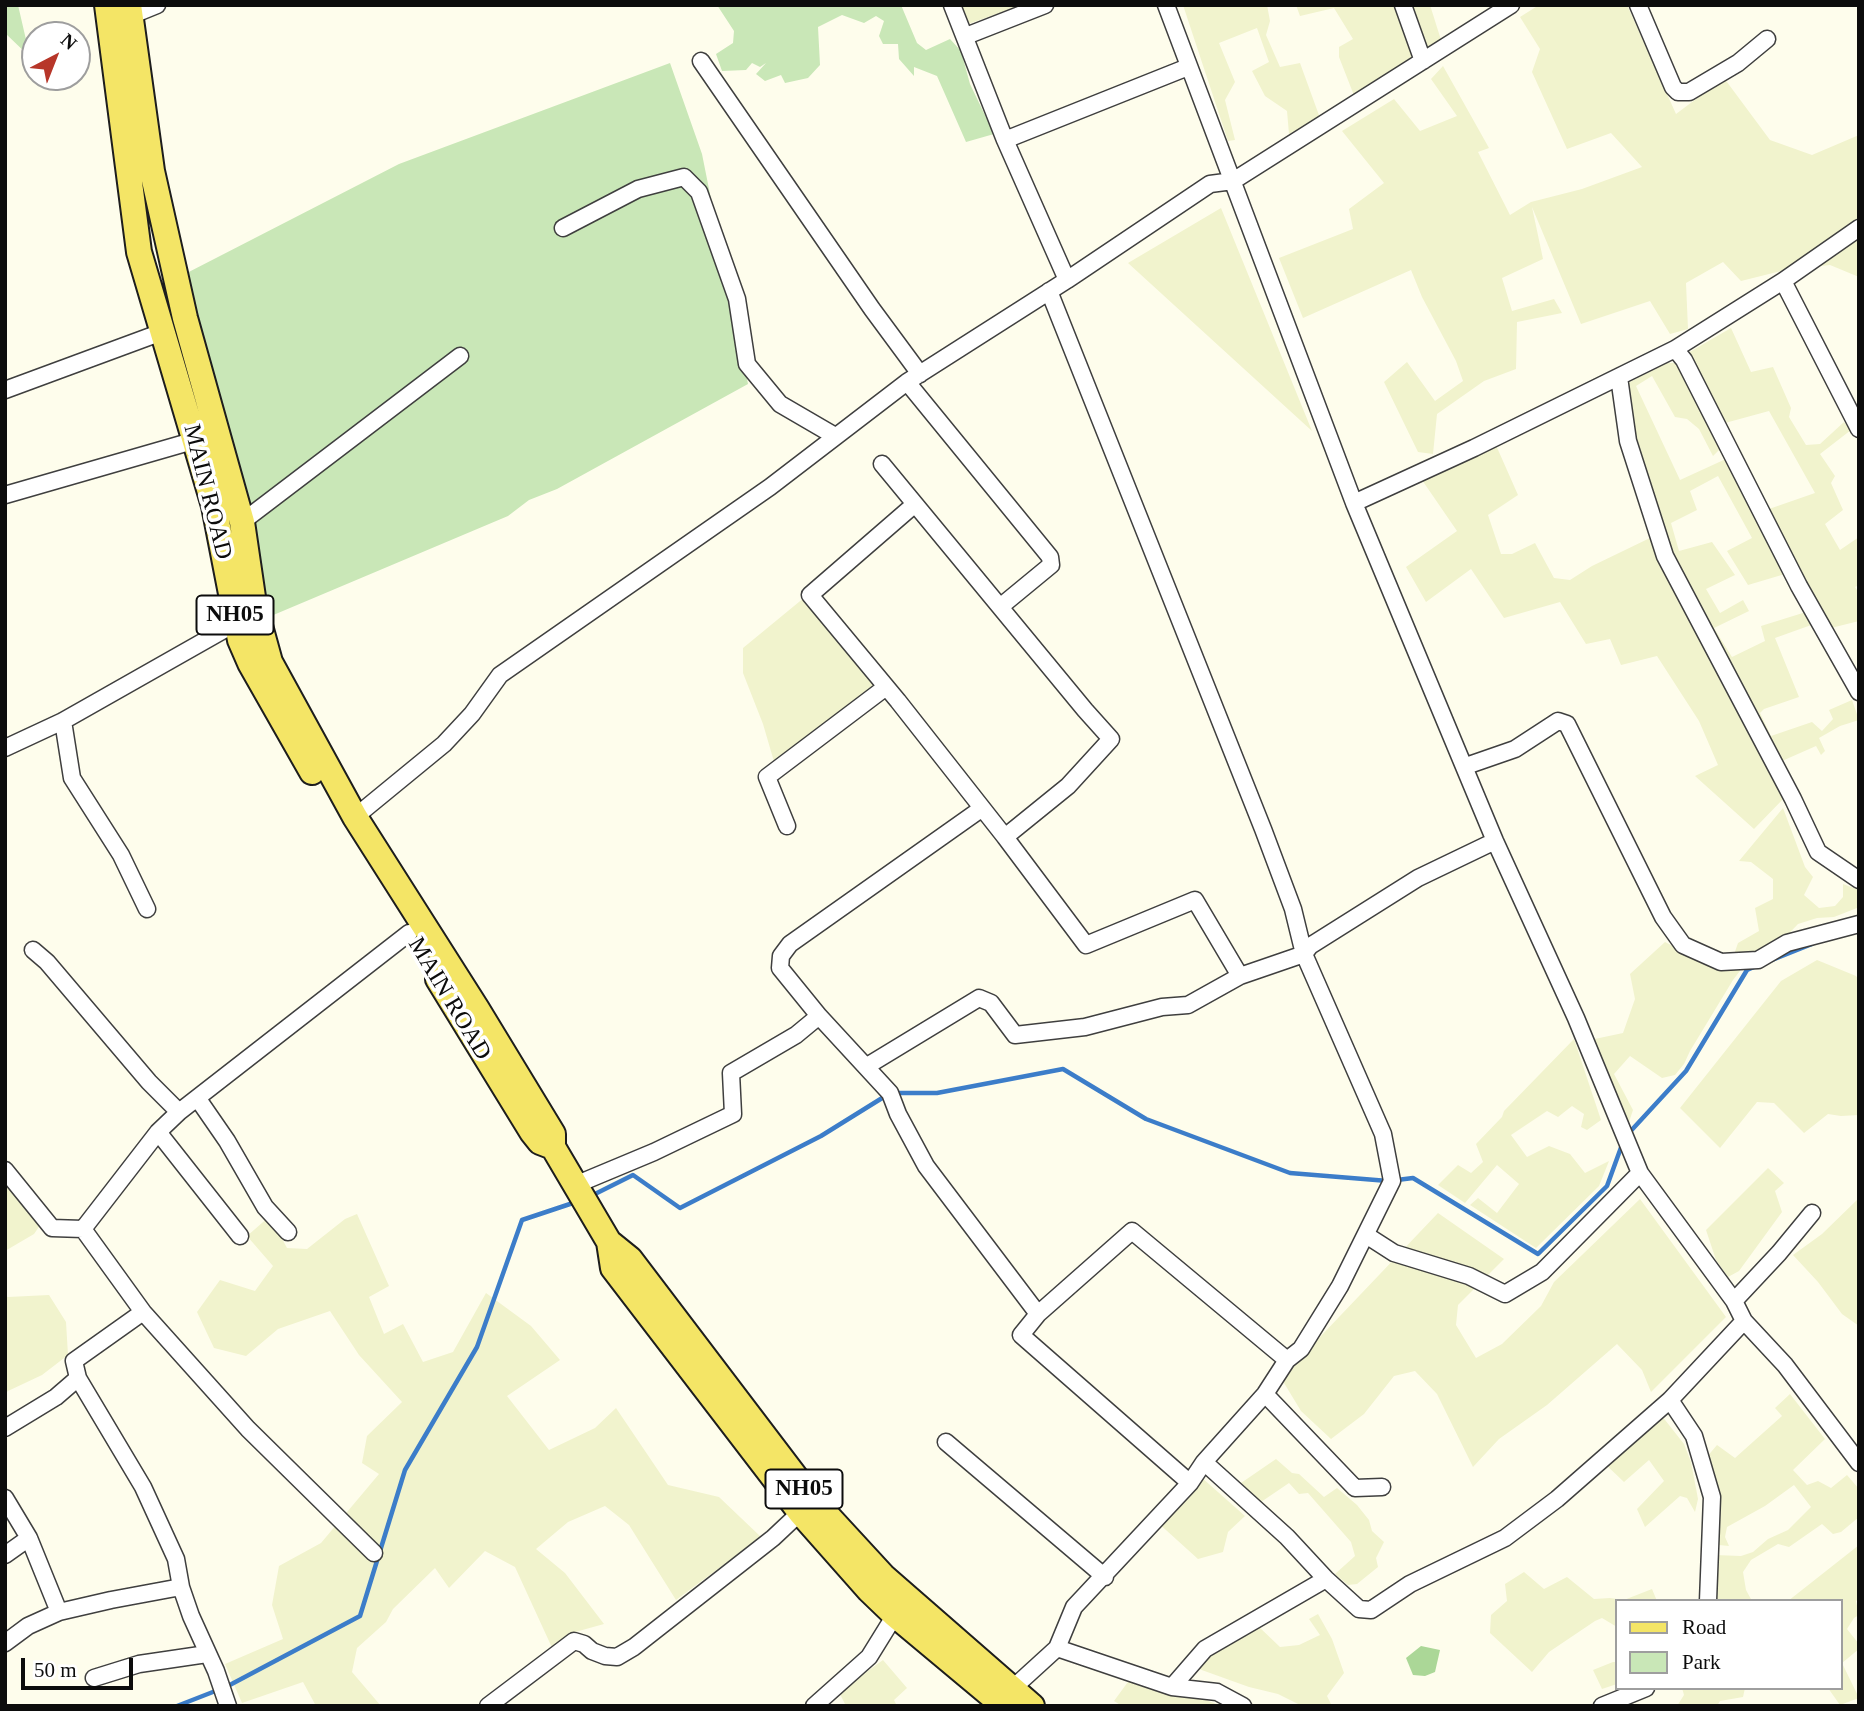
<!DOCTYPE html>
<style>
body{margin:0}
#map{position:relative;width:1864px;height:1711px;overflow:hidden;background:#fefdec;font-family:Georgia,serif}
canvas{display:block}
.frame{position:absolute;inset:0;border:7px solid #0c0c0c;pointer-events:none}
.legend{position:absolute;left:1615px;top:1599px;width:228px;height:91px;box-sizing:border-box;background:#fff;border:2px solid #9e9e9e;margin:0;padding:9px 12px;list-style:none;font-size:21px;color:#0c0c0c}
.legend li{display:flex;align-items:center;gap:14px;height:35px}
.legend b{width:35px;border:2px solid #9e9e9e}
.north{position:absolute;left:21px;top:21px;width:70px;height:70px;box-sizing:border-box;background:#fff;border:2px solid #9e9e9e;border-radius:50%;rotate:42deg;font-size:19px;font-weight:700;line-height:28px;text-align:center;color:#0c0c0c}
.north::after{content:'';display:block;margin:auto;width:24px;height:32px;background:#b73629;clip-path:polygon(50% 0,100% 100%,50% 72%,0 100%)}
.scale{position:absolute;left:21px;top:1658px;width:112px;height:32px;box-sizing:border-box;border:4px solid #0c0c0c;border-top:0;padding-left:9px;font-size:21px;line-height:24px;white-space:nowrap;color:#0c0c0c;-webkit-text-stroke:5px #fff;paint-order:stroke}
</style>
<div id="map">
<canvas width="1864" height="1711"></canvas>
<div class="frame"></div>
<ul class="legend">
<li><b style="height:9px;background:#f4e566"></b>Road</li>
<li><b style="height:19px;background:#c9e7b7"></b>Park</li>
</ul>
<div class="north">N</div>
<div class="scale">50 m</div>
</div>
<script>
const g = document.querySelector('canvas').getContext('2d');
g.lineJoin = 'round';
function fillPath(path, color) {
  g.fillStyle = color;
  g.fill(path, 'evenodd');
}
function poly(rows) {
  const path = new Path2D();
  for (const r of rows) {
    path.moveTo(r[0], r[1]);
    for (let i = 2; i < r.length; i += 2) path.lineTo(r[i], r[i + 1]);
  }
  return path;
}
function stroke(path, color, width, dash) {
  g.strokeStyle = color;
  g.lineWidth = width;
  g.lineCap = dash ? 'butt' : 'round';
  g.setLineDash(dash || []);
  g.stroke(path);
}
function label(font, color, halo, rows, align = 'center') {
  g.font = font + ' Georgia,serif';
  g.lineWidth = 7;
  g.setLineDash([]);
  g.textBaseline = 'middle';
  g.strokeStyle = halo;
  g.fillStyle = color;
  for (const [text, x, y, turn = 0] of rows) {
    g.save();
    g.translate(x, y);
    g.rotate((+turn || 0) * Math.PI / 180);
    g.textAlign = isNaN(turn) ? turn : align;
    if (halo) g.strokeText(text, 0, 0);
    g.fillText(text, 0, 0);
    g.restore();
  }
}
fillPath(poly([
 [962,5,1022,5,968,24],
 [1183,5,1267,5,1270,21,1266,35,1280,67,1300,63,1320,118,1289,134,1287,111,1265,96,1252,71,1269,62,1257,28,1219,43,1235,82,1225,100,1235,140,1228,141],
 [1296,5,1398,5,1418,60,1355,98,1339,57,1339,47,1353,39,1334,8,1300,16],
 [1412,5,1430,5,1441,40,1424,52],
 [1539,5,1627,5,1676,114,1724,78,1770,140,1812,155,1859,135,1859,277,1830,265,1785,270,1741,281,1723,262,1686,283,1688,329,1670,334,1650,301,1581,324,1532,207,1543,259,1502,278,1512,311,1554,299,1562,313,1517,322,1516,369,1484,381,1437,414,1433,454,1418,452,1384,382,1407,362,1435,401,1463,381,1456,361,1422,297,1411,270,1303,318,1279,258,1353,229,1349,209,1384,183,1342,131,1394,99,1420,131,1457,116,1431,79,1443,66,1489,148,1478,152,1510,215,1531,202,1582,189,1642,167,1611,133,1567,149,1532,72,1540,49,1520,17],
 [1221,208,1312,431,1128,263],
 [1731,328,1751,372,1773,367,1791,408,1789,417,1806,445,1820,444,1844,422,1851,430,1820,454,1835,476,1831,483,1843,510,1825,524,1840,550,1859,537,1859,585,1855,587,1859,593,1859,621,1827,629,1769,509,1815,493,1769,411,1725,423,1688,353],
 [1666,363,1679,363,1722,447,1713,456,1699,429,1687,419,1675,417,1652,376,1636,386,1680,480,1728,458,1785,574,1748,585,1727,551,1752,538,1718,476,1690,491,1697,510,1671,523,1679,551,1712,542,1735,575,1706,589,1720,613,1743,600,1749,611,1714,628,1732,657,1765,641,1761,626,1806,612,1814,624,1775,638,1799,697,1764,709,1760,713,1771,736,1812,722,1822,731,1833,719,1829,710,1852,700,1859,720,1840,726,1819,738,1825,751,1821,755,1816,746,1782,761,1678,565,1658,518,1633,433,1626,384],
 [1495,443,1518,495,1488,515,1501,554,1512,554,1535,543,1554,578,1570,580,1592,566,1652,537,1787,795,1754,829,1695,776,1718,765,1699,721,1657,656,1621,665,1610,639,1586,644,1560,602,1504,618,1471,569,1426,602,1406,567,1457,531,1422,480],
 [805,597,881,686,775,765,763,724,743,673,743,648],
 [1783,808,1805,867,1813,877,1804,895,1819,908,1835,906,1843,897,1843,884,1859,890,1857,908,1834,917,1817,918,1798,924,1776,947,1746,963,1733,980,1690,1051,1684,1064,1675,1075,1662,1078,1630,1056,1614,1074,1633,1110,1628,1125,1590,1040,1623,1033,1635,999,1630,974,1665,942,1705,962,1730,966,1738,943,1759,931,1755,908,1773,899,1773,879,1751,862,1739,861],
 [1817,960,1856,976,1859,980,1859,1115,1841,1116,1828,1114,1804,1133,1774,1103,1757,1102,1720,1148,1680,1108,1781,981],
 [1574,1039,1601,1120,1587,1130,1581,1127,1584,1114,1572,1106,1558,1117,1547,1111,1511,1135,1527,1157,1549,1146,1570,1154,1585,1173,1609,1161,1599,1186,1536,1248,1470,1205,1478,1198,1497,1213,1519,1184,1497,1165,1465,1203,1438,1185,1458,1165,1471,1173,1483,1162,1476,1144,1502,1117,1504,1111],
 [1768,1168,1784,1183,1775,1191,1782,1212,1739,1271,1728,1277,1716,1260,1706,1230],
 [7,1183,43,1221,34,1234,5,1251],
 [1859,1198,1859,1326,1842,1314,1818,1282,1793,1255,1822,1234],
 [1640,1199,1726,1317,1651,1392,1642,1370,1617,1344,1547,1405,1499,1439,1473,1467,1437,1394,1415,1371,1394,1376,1364,1414,1331,1439,1301,1411,1281,1378,1438,1213,1504,1259,1458,1305,1456,1325,1476,1358,1502,1344,1541,1306,1554,1282],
 [357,1214,389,1286,369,1297,384,1334,403,1324,423,1362,453,1352,486,1293,531,1326,560,1360,507,1396,549,1450,595,1428,616,1408,668,1485,719,1497,761,1537,676,1600,629,1525,605,1506,568,1522,536,1549,565,1573,604,1624,568,1634,554,1652,515,1567,485,1551,449,1588,435,1568,393,1609,386,1622,357,1648,352,1672,381,1706,316,1706,303,1682,242,1703,225,1664,283,1639,272,1605,279,1566,321,1543,379,1474,362,1463,367,1436,402,1402,359,1355,330,1311,278,1329,246,1356,214,1348,197,1312,220,1280,255,1291,273,1266,247,1236,270,1216,287,1248,307,1249,345,1219],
 [49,1295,66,1322,68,1355,42,1375,8,1391,5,1394,5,1296,8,1297],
 [1790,1394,1825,1439,1793,1470,1807,1485,1818,1481,1831,1488,1847,1475,1859,1489,1859,1517,1841,1532,1833,1534,1822,1524,1789,1547,1778,1544,1751,1560,1743,1572,1746,1590,1752,1601,1709,1601,1715,1555,1741,1556,1753,1552,1768,1539,1788,1530,1811,1507,1794,1485,1765,1506,1727,1527,1725,1537,1729,1546,1719,1545,1706,1458,1717,1445,1735,1458,1782,1416,1775,1408],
 [1658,1411,1684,1444,1691,1462,1698,1499,1695,1512,1687,1498,1680,1496,1645,1527,1637,1509,1664,1481,1649,1460,1624,1482,1603,1462],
 [1276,1459,1292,1473,1299,1474,1324,1497,1337,1488,1357,1505,1369,1520,1372,1531,1384,1542,1376,1558,1378,1567,1357,1584,1348,1585,1335,1574,1355,1556,1351,1542,1308,1493,1299,1494,1289,1483,1261,1502,1241,1483],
 [1201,1477,1245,1516,1228,1532,1223,1552,1198,1559,1156,1521],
 [1859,1545,1859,1599,1856,1601,1859,1615,1854,1618,1847,1629,1859,1644,1859,1649,1842,1663,1859,1698,1840,1705,1828,1688,1841,1688,1841,1601,1788,1601],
 [1524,1572,1544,1589,1567,1577,1594,1599,1610,1598,1624,1600,1652,1589,1657,1601,1617,1601,1617,1627,1602,1618,1595,1621,1549,1652,1532,1672,1490,1633,1491,1615,1507,1601,1505,1584],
 [1318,1614,1332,1639,1344,1673,1327,1696,1332,1706,1302,1706,1278,1694,1249,1687,1185,1664,1257,1625,1280,1647,1299,1645,1320,1635,1309,1619],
 [883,1660,907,1688,894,1700,897,1706,846,1706,839,1692],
 [1613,1662,1617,1662,1617,1684,1602,1689,1593,1670],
 [1133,1675,1188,1693,1221,1706,1122,1706,1114,1701],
 [1682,1688,1745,1688,1743,1697,1720,1701,1717,1706,1677,1706,1684,1695]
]), '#f1f3cd');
fillPath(poly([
 [5,5,18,5,30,57,5,33],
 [717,5,901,5,917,43,926,50,950,39,961,51,970,84,994,134,966,142,937,76,914,67,914,76,899,59,898,44,883,44,879,36,884,21,876,16,864,23,842,15,818,27,820,65,808,78,785,83,781,75,765,81,756,74,766,63,760,67,752,63,746,70,722,71,716,54,733,43,734,31],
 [670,63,702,154,748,384,557,489,529,500,508,516,271,616,181,276,399,164]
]), '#c9e7b7');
fillPath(poly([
 [1421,1646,1440,1650,1435,1672,1425,1676,1413,1675,1406,1658]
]), '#abd797');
stroke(poly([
 [1772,960,1812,944],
 [895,1093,937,1093,1063,1069,1146,1119,1290,1173,1388,1181],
 [1628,1134,1686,1071,1747,970,1754,967],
 [1397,1180,1413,1178,1538,1254,1607,1186,1623,1142],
 [591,1196,633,1175,680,1208,821,1136,887,1095],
 [226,1687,360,1616,405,1470,477,1347,522,1220,576,1202],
 [177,1706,218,1690]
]), '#3c7dc9', 4.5);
const minor = poly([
 [952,5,1005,140,1067,280],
 [1166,5,1354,503,1495,841,1576,1018,1640,1173,1734,1301,1744,1321,1785,1365,1859,1463],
 [1403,5,1423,61],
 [1638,5,1673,87,1678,92,1689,92,1738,63,1767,39],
 [130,16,157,5],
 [966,36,1045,5],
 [701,61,872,309,920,374],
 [1005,140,1188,67],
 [563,228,638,189,684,177,699,192,737,299,747,364,780,404,835,436],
 [1783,281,1859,228],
 [1675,349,1684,360,1799,586,1859,692],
 [1619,377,1628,441,1665,556,1793,799,1818,852,1859,880],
 [907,382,1050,557,1051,565,1000,607],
 [5,390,162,332],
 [882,464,1085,710,1111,739,1068,786,1005,837,1086,945,1195,900,1240,976,1304,954,1310,946,1418,878,1495,841],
 [5,495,196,440],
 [1354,503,1474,448,1675,349,1783,281,1859,429],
 [915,504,810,595,898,701,1005,837],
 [242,522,460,356],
 [63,721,72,778,121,855,147,909],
 [5,748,63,721,236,623],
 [1466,766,1515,749,1558,721,1567,724,1663,917,1683,945,1721,962,1758,960,1787,943,1859,924],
 [355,817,444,744,472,714,500,675,770,487,907,382,1067,280,1210,184,1233,181,1511,5],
 [787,826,767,777,886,687],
 [33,950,47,962,149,1082,179,1112],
 [819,1016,780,968,781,956,790,944,981,809],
 [867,1066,979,998,991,1003,1015,1035,1085,1027,1162,1007,1188,1005,1240,976],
 [198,1099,227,1141,265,1207,288,1232],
 [158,1132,240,1236],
 [5,1170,52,1228,83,1229],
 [575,1185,654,1152,733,1114,731,1073,796,1035,819,1016,890,1093,898,1114,926,1166,1038,1314,1021,1335,1190,1483],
 [1366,1235,1394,1253,1469,1276,1505,1294,1542,1272,1640,1173],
 [1734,1301,1779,1253,1812,1213],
 [143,1312,248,1429,374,1553],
 [1038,1314,1132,1231,1287,1360],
 [1265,1394,1355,1488,1382,1487],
 [1670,1400,1694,1436,1712,1497,1708,1601],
 [5,1428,56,1397,78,1378],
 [946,1442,1105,1577],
 [1204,1462,1287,1537,1326,1579,1359,1609,1371,1610,1410,1584,1505,1538,1557,1499,1670,1400,1744,1321],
 [5,1498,29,1538,5,1555],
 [29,1538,59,1612],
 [5,1643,28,1626,59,1612,111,1600,181,1587],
 [1057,1648,1172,1687,1217,1692,1243,1706],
 [94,1678,139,1664,207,1654],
 [1172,1687,1205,1649,1326,1579],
 [1012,1689,1057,1648,1074,1607,1190,1483,1204,1462,1265,1394,1287,1360,1301,1349,1340,1286,1392,1181,1383,1134,1304,954,1293,909,1263,829,1049,291],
 [228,1706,216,1671,191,1616,181,1587,176,1559,143,1487,78,1378,74,1361,143,1312,83,1229,158,1132,179,1112,409,933],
 [488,1706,574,1641,584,1644,592,1651,605,1656,617,1657,634,1647,773,1538,806,1507],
 [814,1706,869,1657,895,1615],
 [1602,1706,1646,1688]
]);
const primary = poly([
 [107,5,139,252,214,506,240,640,250,663,312,772],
 [129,5,152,171,185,318,242,522,254,604,270,662,355,817,477,1009,553,1134,553,1147,609,1242,630,1259,813,1500,883,1576,1032,1706],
 [438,979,532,1132,540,1142,553,1147],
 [609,1242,613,1268,800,1512,869,1590,895,1615,1004,1706]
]);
stroke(minor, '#3f3f3f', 19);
stroke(primary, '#1d1d1d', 28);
stroke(minor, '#fff', 16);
stroke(primary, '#f4e566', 24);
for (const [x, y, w] of [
 [235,615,77],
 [804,1489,77]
]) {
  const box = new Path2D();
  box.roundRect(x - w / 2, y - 19.5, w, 39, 5);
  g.fillStyle = '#fff';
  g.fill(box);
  stroke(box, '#0c0c0c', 2);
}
label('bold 23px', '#0c0c0c', null, [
 ["NH05",235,615],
 ["NH05",804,1489]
]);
label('24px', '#0c0c0c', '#fff', [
 ["MAIN ROAD",207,492,76],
 ["MAIN ROAD",449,999,59]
]);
</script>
